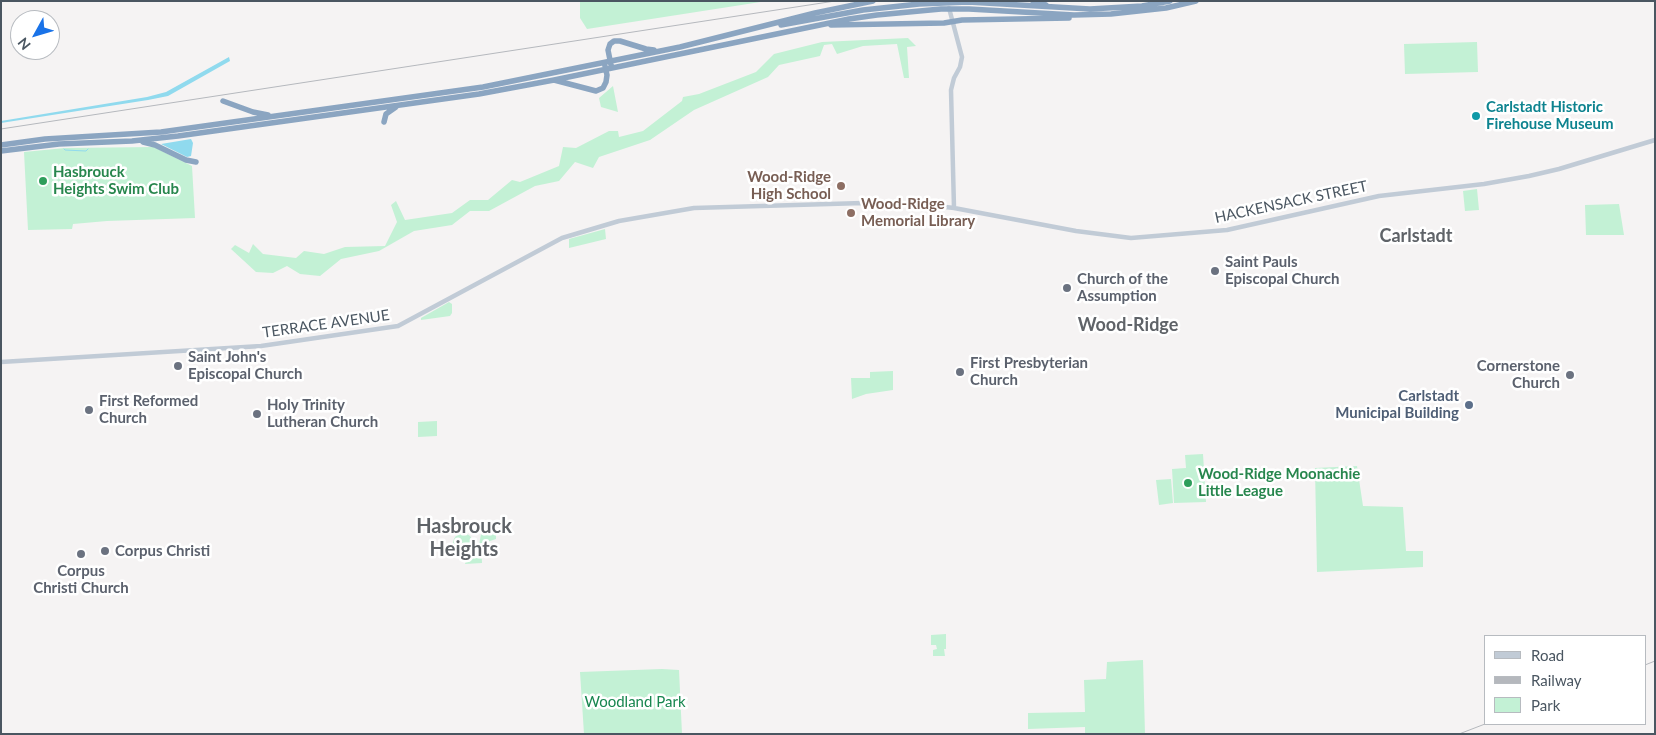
<!DOCTYPE html>
<style>
body{margin:0}
#map{position:relative;width:1656px;height:735px;overflow:hidden;background:#f5f3f3;font-family:Lato,sans-serif}
canvas{display:block}
.frame{position:absolute;inset:0;border:2px solid #4a5661;pointer-events:none}
.legend{position:absolute;left:1484px;top:635px;width:162px;height:90px;box-sizing:border-box;background:#fff;border:1px solid #b7bbc0;margin:0;padding:6px 9px;list-style:none;font-size:15px;color:#4a5661}
.legend li{display:flex;align-items:center;gap:10px;height:25px}
.legend b{width:25px;border:1px solid #b7bbc0}
.north{position:absolute;left:10px;top:10px;width:50px;height:50px;box-sizing:border-box;background:#fff;border:1px solid #b7bbc0;border-radius:50%;rotate:231deg;font-size:14px;font-weight:700;line-height:20px;text-align:center;color:#4a5661}
.north::after{content:'';display:block;margin:auto;width:18px;height:22px;background:#1a73e8;clip-path:polygon(50% 0,100% 100%,50% 72%,0 100%)}
</style>
<div id="map">
<canvas width="1656" height="735"></canvas>
<div class="frame"></div>
<ul class="legend">
<li><b style="height:6px;background:#c1cbd6"></b>Road</li>
<li><b style="height:6px;background:#b5b8bd"></b>Railway</li>
<li><b style="height:14px;background:#c3f1d5"></b>Park</li>
</ul>
<div class="north">N</div>
</div>
<script>
const g = document.querySelector('canvas').getContext('2d');
g.lineJoin = 'round';
function fillPath(path, color) {
  g.fillStyle = color;
  g.fill(path, 'evenodd');
}
function poly(rows) {
  const path = new Path2D();
  for (const r of rows) {
    if (r.length === 3) {
      path.moveTo(r[0] + r[2], r[1]);
      path.arc(r[0], r[1], r[2], 0, 2 * Math.PI);
      continue;
    }
    path.moveTo(r[0], r[1]);
    for (let i = 2; i < r.length; i += 2) path.lineTo(r[i], r[i + 1]);
  }
  return path;
}
function stroke(path, color, width, dash) {
  g.strokeStyle = color;
  g.lineWidth = width;
  g.lineCap = dash ? 'butt' : 'round';
  g.setLineDash(dash || []);
  g.stroke(path);
}
function label(font, color, halo, rows, align = 'center') {
  g.font = font + ' Lato,sans-serif';
  g.lineWidth = 5;
  g.setLineDash([]);
  g.textBaseline = 'middle';
  g.strokeStyle = halo;
  g.fillStyle = color;
  for (const [text, x, y, turn = 0] of rows) {
    g.save();
    g.translate(x, y);
    g.rotate((+turn || 0) * Math.PI / 180);
    g.textAlign = isNaN(turn) ? turn : align;
    if (halo) g.strokeText(text, 0, 0);
    g.fillText(text, 0, 0);
    g.restore();
  }
}
fillPath(poly([
 [580,1,767,1,587,29,580,18],
 [908,38,916,46,907,47,909,78,904,78,897,44,863,46,837,54,832,44,824,45,820,56,779,65,768,77,694,110,650,140,599,157,593,168,575,162,559,181,535,186,489,211,470,211,452,225,414,231,379,251,341,259,320,276,300,274,287,266,273,273,256,272,231,249,235,245,249,253,253,244,263,254,296,258,304,251,324,254,345,247,385,246,397,222,391,205,396,201,405,220,452,213,470,200,488,200,512,180,520,182,559,166,563,147,576,148,609,131,618,131,619,137,643,131,682,101,683,97,699,94,756,72,774,54,822,42],
 [1477,42,1478,72,1405,74,1404,44],
 [613,86,618,112,601,107,599,98],
 [154,147,192,166,195,218,107,221,73,224,72,229,28,230,24,152,65,148],
 [1477,189,1479,210,1465,211,1463,191],
 [1619,204,1624,235,1586,235,1585,205],
 [605,229,606,239,569,248,569,239],
 [449,302,452,304,452,313,450,316,421,320,421,318],
 [893,371,893,390,866,394,852,399,851,378,870,378,870,372],
 [437,421,437,436,418,437,418,422],
 [1203,454,1206,502,1174,503,1172,469,1186,468,1185,455],
 [1357,466,1363,506,1403,507,1406,551,1423,551,1423,567,1317,572,1315,468],
 [1171,479,1173,503,1159,505,1156,480],
 [496,523,496,539,481,544,482,563,465,564,466,560,478,551,481,534,492,524],
 [463,543,10],
 [946,634,946,649,944,649,945,656,933,656,933,650,937,649,936,645,931,645,931,635],
 [1143,660,1145,734,1085,734,1085,727,1028,729,1028,713,1085,712,1084,680,1106,679,1107,662],
 [662,669,679,670,682,734,584,734,580,672]
]), '#c3f1d5');
fillPath(poly([
 [229,57,230,61,168,96,148,100,1,123,1,121,147,97,166,92],
 [191,139,193,143,191,156,187,157,161,144]
]), '#90daee');
stroke(poly([
 [64,149,65,150,86,151,88,149]
]), '#90daee', 1);
stroke(poly([
 [949,8,962,57,960,67,954,78,951,90,954,208],
 [1,362,261,346,398,326,562,238,619,221,694,208,863,203,920,204,954,208,1076,231,1131,238,1227,230,1379,196,1484,184,1529,176,1559,169,1655,140]
]), '#c1cbd6', 4.5);
stroke(poly([
 [1033,1,1046,5],
 [781,25,863,10,919,4,968,2,1090,9,1142,6,1170,1],
 [831,25,944,23,962,20,1069,18],
 [611,65,608,50,610,44,614,41,620,41,646,49,654,50],
 [554,80,596,91,603,88,606,82,607,75,605,66],
 [223,101,253,112,268,115],
 [384,122,386,114,396,107],
 [143,142,155,145,186,160,196,162],
 [1,145,45,139,161,132,483,87,680,47,815,13,873,1],
 [1,151,59,144,132,141,178,136,479,94,554,80,849,19,877,15,941,9,969,9,1074,15,1111,14,1166,8,1196,1]
]), '#8ba5c1', 5.5);
stroke(poly([
 [1,129,835,1],
 [1645,665,1655,661],
 [1459,734,1485,724]
]), '#b5b8bd', 1);
for (const [x, y, r, color] of [
 [1476,116,5,"#0f9aa8"],
 [43,181,5,"#2e9e5b"],
 [841,186,5,"#8d6e63"],
 [851,213,5,"#8d6e63"],
 [1215,271,5,"#6b7280"],
 [1067,288,5,"#6b7280"],
 [178,366,5,"#6b7280"],
 [960,372,5,"#6b7280"],
 [1570,375,5,"#6b7280"],
 [1469,405,5,"#5c6f8a"],
 [89,410,5,"#6b7280"],
 [257,414,5,"#6b7280"],
 [1188,483,5,"#2e9e5b"],
 [105,551,5,"#6b7280"],
 [81,554,5,"#6b7280"]
]) {
  const dot = new Path2D();
  dot.arc(x, y, r, 0, 2 * Math.PI);
  g.fillStyle = color;
  g.fill(dot);
  stroke(dot, '#fff', 2);
}
label('bold 15px', '#0d838f', '#fff', [
 ["Carlstadt Historic",1486,107],
 ["Firehouse Museum",1486,124]
], 'left');
label('bold 15px', '#27864d', '#fff', [
 ["Hasbrouck",53,172],
 ["Heights Swim Club",53,189],
 ["Wood-Ridge Moonachie",1198,474],
 ["Little League",1198,491]
], 'left');
label('bold 15px', '#785e54', '#fff', [
 ["Wood-Ridge",831,177],
 ["High School",831,194],
 ["Wood-Ridge",861,204,"left"],
 ["Memorial Library",861,221,"left"]
], 'right');
label('15px', '#4a5661', '#fff', [
 ["HACKENSACK STREET",1291,202,-12],
 ["TERRACE AVENUE",326,324,-8]
]);
label('bold 15px', '#5b616d', '#fff', [
 ["Saint Pauls",1225,262],
 ["Episcopal Church",1225,279],
 ["Church of the",1077,279],
 ["Assumption",1077,296],
 ["Saint John's",188,357],
 ["Episcopal Church",188,374],
 ["First Presbyterian",970,363],
 ["Church",970,380],
 ["Cornerstone",1560,366,"right"],
 ["Church",1560,383,"right"],
 ["First Reformed",99,401],
 ["Church",99,418],
 ["Holy Trinity",267,405],
 ["Lutheran Church",267,422],
 ["Corpus Christi",115,551],
 ["Corpus",81,571,"center"],
 ["Christi Church",81,588,"center"]
], 'left');
label('bold 15px', '#4e5e75', '#fff', [
 ["Carlstadt",1459,396],
 ["Municipal Building",1459,413]
], 'right');
label('15px', '#17864f', '#fff', [
 ["Woodland Park",635,702]
]);
label('bold 18px', '#5f6368', '#fff', [
 ["Carlstadt",1416,236],
 ["Wood-Ridge",1128,325]
]);
label('bold 20px', '#5f6368', '#fff', [
 ["Hasbrouck",464,527],
 ["Heights",464,550]
]);
</script>
